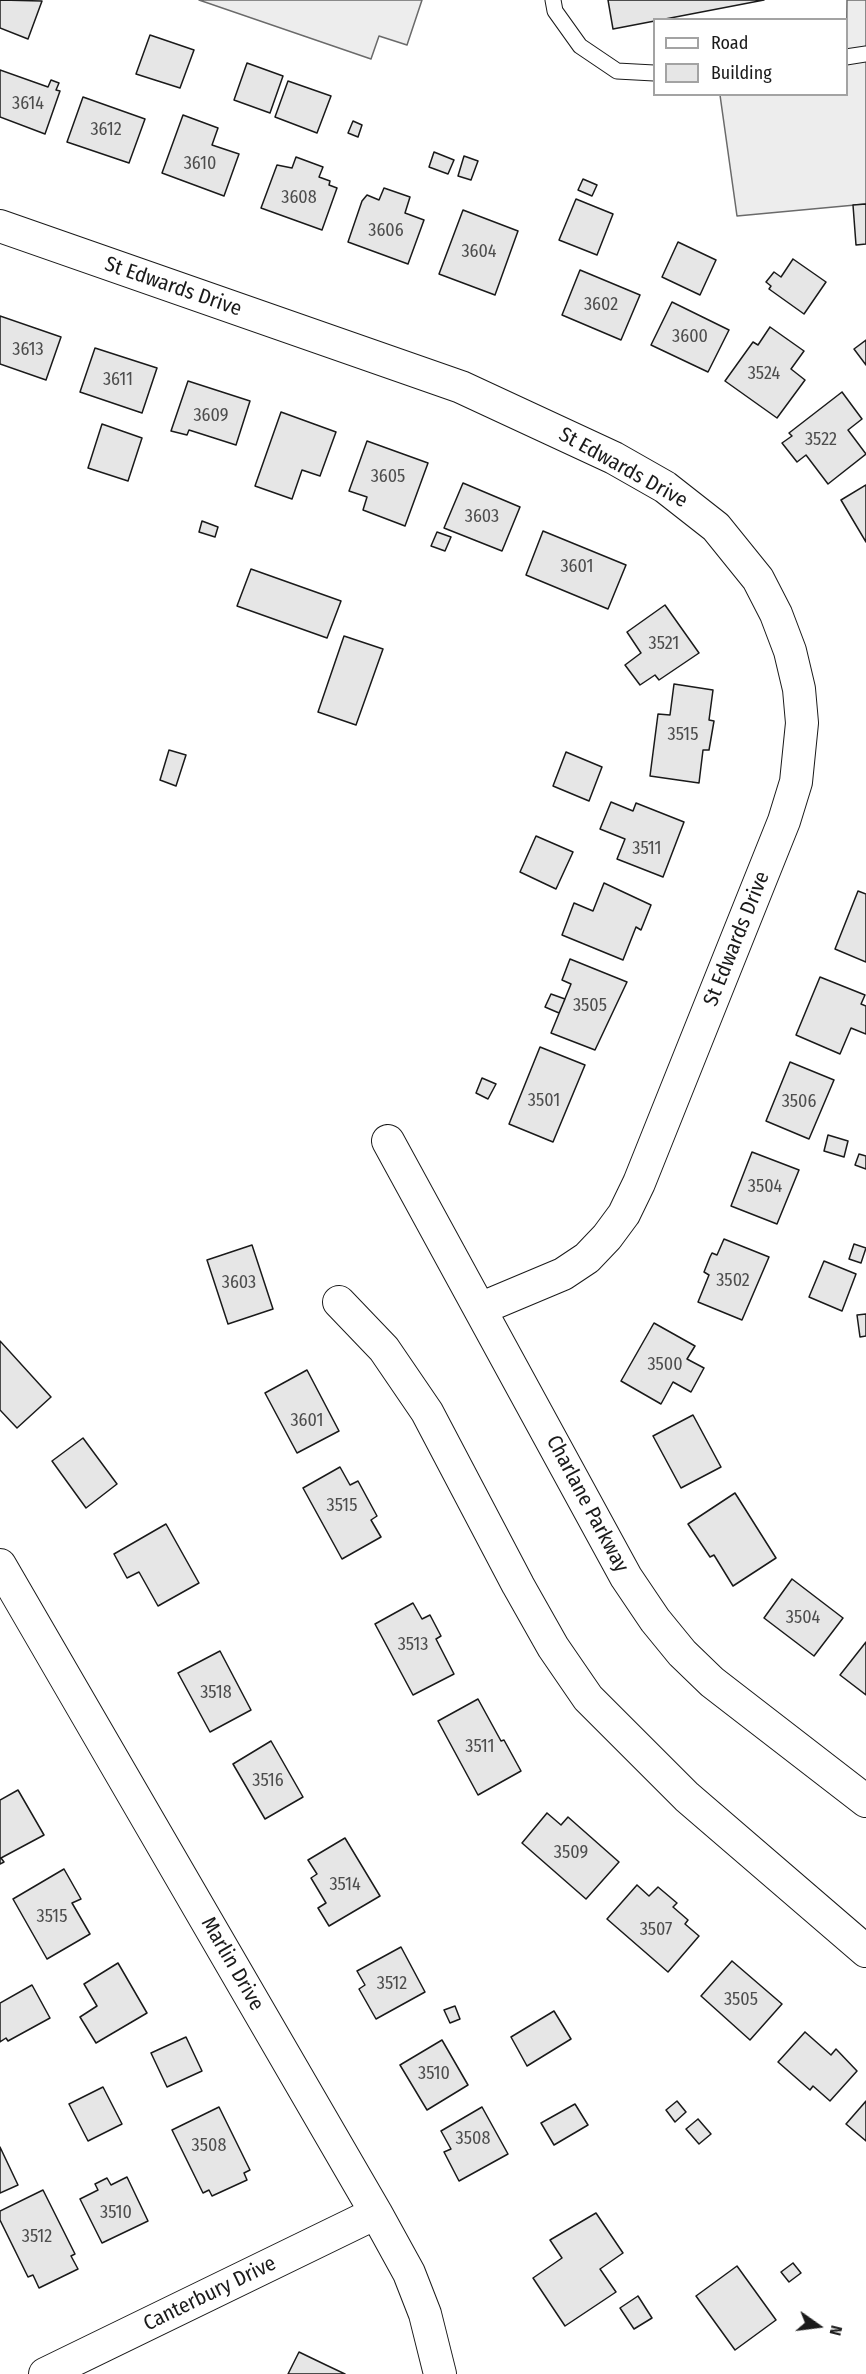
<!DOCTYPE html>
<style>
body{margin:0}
#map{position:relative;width:866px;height:2374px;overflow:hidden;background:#fff;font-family:"Fira Sans Condensed",sans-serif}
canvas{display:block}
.legend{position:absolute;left:653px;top:18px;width:195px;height:78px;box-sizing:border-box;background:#fff;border:2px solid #a3a3a3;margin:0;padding:8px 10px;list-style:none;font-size:18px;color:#1a1a1a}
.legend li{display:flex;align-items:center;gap:12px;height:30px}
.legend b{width:30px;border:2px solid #a3a3a3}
.north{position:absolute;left:788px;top:2296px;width:60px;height:60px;-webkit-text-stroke:4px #fff;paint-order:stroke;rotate:104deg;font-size:16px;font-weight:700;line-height:24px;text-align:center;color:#1a1a1a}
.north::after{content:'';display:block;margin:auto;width:21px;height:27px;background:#1a1a1a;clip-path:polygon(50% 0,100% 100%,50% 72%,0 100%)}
</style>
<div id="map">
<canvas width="866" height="2374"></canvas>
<ul class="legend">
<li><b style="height:8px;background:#fff"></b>Road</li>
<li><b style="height:16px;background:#e6e6e6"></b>Building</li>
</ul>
<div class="north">N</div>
</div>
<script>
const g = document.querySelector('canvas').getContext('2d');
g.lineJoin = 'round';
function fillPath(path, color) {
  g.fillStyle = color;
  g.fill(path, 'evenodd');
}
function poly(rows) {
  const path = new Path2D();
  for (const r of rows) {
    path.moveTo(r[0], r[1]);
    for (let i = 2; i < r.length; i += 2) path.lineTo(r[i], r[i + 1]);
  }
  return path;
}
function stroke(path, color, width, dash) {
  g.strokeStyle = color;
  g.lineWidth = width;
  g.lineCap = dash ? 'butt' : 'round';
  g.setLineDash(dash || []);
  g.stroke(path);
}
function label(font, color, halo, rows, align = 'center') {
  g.font = font + ' "Fira Sans Condensed",sans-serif';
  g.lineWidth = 4.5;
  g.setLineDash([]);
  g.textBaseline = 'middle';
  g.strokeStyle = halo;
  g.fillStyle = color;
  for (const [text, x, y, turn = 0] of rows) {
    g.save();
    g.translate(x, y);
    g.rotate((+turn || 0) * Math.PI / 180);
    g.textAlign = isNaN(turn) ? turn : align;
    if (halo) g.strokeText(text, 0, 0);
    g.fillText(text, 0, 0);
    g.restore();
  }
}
const parking = poly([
 [199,0,422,0,407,45,379,36,371,59,199,0],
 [847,0,866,0,866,204,737,216,720,95,846,94,847,0]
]);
fillPath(parking, '#ededed');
stroke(parking, '#6a6a6a', 1.5);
const building = poly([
 [0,0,42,1,28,39,0,28,0,0],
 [608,0,764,0,613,29,608,0],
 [150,35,194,50,180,88,136,74,150,35],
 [247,63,283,76,270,113,234,100,247,63],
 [0,70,48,87,51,80,59,83,56,90,60,91,45,134,0,117,0,70],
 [288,81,331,96,317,133,275,117,288,81],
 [83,97,145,119,129,163,67,142,83,97],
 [183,115,218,128,212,145,239,154,224,196,162,173,183,115],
 [353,121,362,125,358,137,348,133,353,121],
 [434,152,454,160,448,174,429,167,434,152],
 [464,156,478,161,471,180,458,176,464,156],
 [296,157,323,167,319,177,330,181,329,185,337,188,322,230,261,208,277,165,292,168,296,157],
 [583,179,597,185,592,196,578,190,583,179],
 [384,188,410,197,405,213,424,220,408,264,348,242,362,201,367,195,379,200,384,188],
 [576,199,613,214,597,255,559,240,576,199],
 [866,204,866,244,856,245,853,205,866,204],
 [463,210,518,231,495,295,439,274,463,210],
 [678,242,716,260,700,295,662,277,678,242],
 [793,259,826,282,804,314,769,289,771,286,766,282,774,272,781,277,793,259],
 [580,270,640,295,621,340,562,315,580,270],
 [672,302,729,330,708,372,651,345,672,302],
 [0,316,61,337,46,380,0,364,0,316],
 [770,327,804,351,791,369,805,380,777,418,725,381,753,342,758,345,770,327],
 [866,340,866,365,854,349,866,340],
 [95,348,157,368,142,413,80,392,95,348],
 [188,381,250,401,236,445,189,430,187,435,171,431,188,381],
 [842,392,862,419,848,430,866,454,828,484,806,455,797,462,782,443,792,436,789,433,842,392],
 [281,412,336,432,320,476,302,470,292,499,255,486,281,412],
 [102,424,142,438,128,481,88,468,102,424],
 [367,441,428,463,405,526,363,510,367,497,349,491,367,441],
 [463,483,520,507,502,551,444,528,463,483],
 [866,485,866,542,841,500,866,485],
 [202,521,218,527,215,537,199,532,202,521],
 [543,531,626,565,608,609,526,575,543,531],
 [437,532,451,537,445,551,431,546,437,532],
 [251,569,341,601,327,638,237,606,251,569],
 [665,605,699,653,659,680,655,675,640,685,625,665,641,653,627,632,665,605],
 [344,636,383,649,356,725,318,712,344,636],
 [674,684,713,690,709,720,714,721,709,750,703,750,699,783,650,776,658,714,670,715,674,684],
 [169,750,186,755,176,786,160,780,169,750],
 [566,752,602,767,589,801,553,786,566,752],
 [611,802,633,811,636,803,684,822,663,877,617,859,625,839,600,829,611,802],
 [536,836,573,852,556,889,520,872,536,836],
 [604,883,651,905,641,930,636,927,623,960,562,935,574,903,593,911,604,883],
 [858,891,866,894,866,962,835,949,858,891],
 [570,959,627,982,595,1050,551,1033,571,984,562,980,570,959],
 [820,977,865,995,861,1004,866,1006,866,1034,851,1028,840,1054,796,1035,820,977],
 [551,994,565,999,559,1013,545,1007,551,994],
 [540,1047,585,1065,553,1142,509,1124,540,1047],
 [790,1062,834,1080,809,1139,766,1121,790,1062],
 [482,1078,496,1084,488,1099,476,1093,482,1078],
 [828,1135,848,1141,844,1157,824,1151,828,1135],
 [752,1152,799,1170,777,1224,731,1206,752,1152],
 [859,1154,866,1156,866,1169,855,1165,859,1154],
 [724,1239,769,1257,742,1320,698,1302,709,1275,704,1272,710,1257,712,1253,717,1255,724,1239],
 [854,1244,866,1248,861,1263,849,1259,854,1244],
 [252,1245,273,1309,228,1324,207,1260,252,1245],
 [824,1261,856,1274,842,1311,809,1297,824,1261],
 [866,1314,866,1336,860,1337,857,1315,866,1314],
 [654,1323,695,1346,687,1359,704,1368,691,1392,673,1382,661,1404,621,1381,654,1323],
 [0,1341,51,1397,17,1428,0,1410,0,1341],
 [307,1370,339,1431,297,1453,265,1393,307,1370],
 [693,1415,721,1467,681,1488,653,1436,693,1415],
 [83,1438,117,1484,86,1508,52,1461,83,1438],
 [340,1467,350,1485,358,1481,377,1516,371,1520,381,1537,342,1559,303,1488,340,1467],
 [735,1493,776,1558,733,1586,714,1555,710,1557,688,1524,735,1493],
 [166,1524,199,1583,158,1606,139,1572,127,1578,114,1554,166,1524],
 [792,1579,843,1618,814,1656,764,1618,792,1579],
 [413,1603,422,1619,430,1615,441,1636,436,1639,454,1674,413,1695,375,1624,413,1603],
 [866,1642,866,1695,840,1675,866,1642],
 [220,1651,251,1710,210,1732,178,1673,220,1651],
 [478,1699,501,1741,504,1740,521,1771,478,1795,438,1721,478,1699],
 [271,1741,303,1797,265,1819,233,1764,271,1741],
 [18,1790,44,1835,1,1858,4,1862,0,1864,0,1800,18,1790],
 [547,1813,561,1825,568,1817,619,1862,586,1899,522,1843,547,1813],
 [345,1838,380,1896,329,1926,318,1908,326,1903,311,1878,317,1874,308,1860,345,1838],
 [64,1869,81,1899,72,1903,90,1934,47,1959,13,1899,64,1869],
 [637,1885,649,1896,658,1887,677,1903,673,1907,688,1920,685,1924,699,1936,668,1972,607,1919,637,1885],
 [401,1947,425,1992,376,2019,359,1989,365,1985,357,1971,401,1947],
 [732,1961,782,2004,750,2040,701,1996,732,1961],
 [118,1963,147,2013,96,2043,80,2017,97,2006,84,1984,118,1963],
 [32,1985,50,2018,8,2041,6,2038,0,2042,0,2003,32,1985],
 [455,2006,460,2019,450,2023,444,2010,455,2006],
 [554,2011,571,2039,527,2066,511,2037,554,2011],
 [805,2032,831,2055,836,2049,857,2071,830,2101,813,2086,810,2090,778,2062,805,2032],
 [186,2037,202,2071,167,2087,151,2053,186,2037],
 [442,2040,468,2085,427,2110,400,2065,442,2040],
 [103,2087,122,2124,88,2141,69,2104,103,2087],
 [677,2101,686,2112,675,2122,666,2110,677,2101],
 [866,2101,866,2141,846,2124,866,2101],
 [575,2104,588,2125,554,2145,541,2123,575,2104],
 [219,2107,250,2170,244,2173,247,2180,212,2196,209,2190,203,2193,172,2130,219,2107],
 [482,2107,508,2154,459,2181,444,2152,451,2149,441,2131,482,2107],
 [698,2119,711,2134,699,2144,686,2129,698,2119],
 [0,2147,18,2185,0,2193,0,2147],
 [127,2177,148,2221,102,2243,80,2199,98,2190,95,2184,107,2178,111,2185,127,2177],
 [43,2190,75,2254,71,2256,78,2269,39,2288,33,2275,28,2277,0,2220,0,2211,43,2190],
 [596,2213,623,2253,600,2269,616,2292,565,2326,533,2278,562,2258,550,2240,596,2213],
 [793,2263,801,2273,789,2282,781,2272,793,2263],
 [737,2266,776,2320,735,2350,696,2296,737,2266],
 [638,2296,652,2318,634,2329,620,2308,638,2296],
 [299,2352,326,2365,345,2374,288,2374,299,2352]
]);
fillPath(building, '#e6e6e6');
stroke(building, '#1a1a1a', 1.5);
const service = poly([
 [553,0,555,11,580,46,617,71,654,73],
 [846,57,866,54]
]);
const minor = poly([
 [0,226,461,387,614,458,665,487,716,527,758,579,776,614,790,651,799,689,802,723,796,782,784,821,639,1183,624,1214,607,1237,587,1258,563,1274,482,1308],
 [388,1141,626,1577,655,1620,682,1653,712,1682,866,1801],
 [339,1302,384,1349,427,1412,518,1585,553,1647,588,1698,687,1797,866,1951],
 [0,1565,376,2213,409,2273,425,2314,440,2374],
 [45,2374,376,2213]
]);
stroke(service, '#1a1a1a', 17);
stroke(minor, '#1a1a1a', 34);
stroke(service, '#fff', 15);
stroke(minor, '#fff', 32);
label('18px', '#4d4d4d', null, [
 ["3614",28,104],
 ["3612",106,130],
 ["3610",200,164],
 ["3608",299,198],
 ["3606",386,231],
 ["3604",479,252],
 ["3602",601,305],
 ["3600",690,337],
 ["3613",28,350],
 ["3524",764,374],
 ["3611",118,380],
 ["3609",211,416],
 ["3522",821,440],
 ["3605",388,477],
 ["3603",482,517],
 ["3601",577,567],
 ["3521",664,644],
 ["3515",683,735],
 ["3511",647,849],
 ["3505",590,1006],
 ["3501",544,1101],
 ["3506",799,1102],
 ["3504",765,1187],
 ["3502",733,1281],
 ["3603",239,1283],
 ["3500",665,1365],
 ["3601",307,1421],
 ["3515",342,1506],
 ["3504",803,1618],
 ["3513",413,1645],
 ["3518",216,1693],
 ["3511",480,1747],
 ["3516",268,1781],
 ["3509",571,1853],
 ["3514",345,1885],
 ["3515",52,1917],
 ["3507",656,1930],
 ["3512",392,1984],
 ["3505",741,2000],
 ["3510",434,2074],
 ["3508",473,2139],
 ["3508",209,2146],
 ["3510",116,2213],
 ["3512",37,2237]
]);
label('21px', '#1a1a1a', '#fff', [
 ["St Edwards Drive",173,287,19],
 ["St Edwards Drive",623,468,29],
 ["St Edwards Drive",737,939,-68],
 ["Charlane Parkway",587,1504,62],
 ["Marlin Drive",232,1964,60],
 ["Canterbury Drive",210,2294,-26]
]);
</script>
